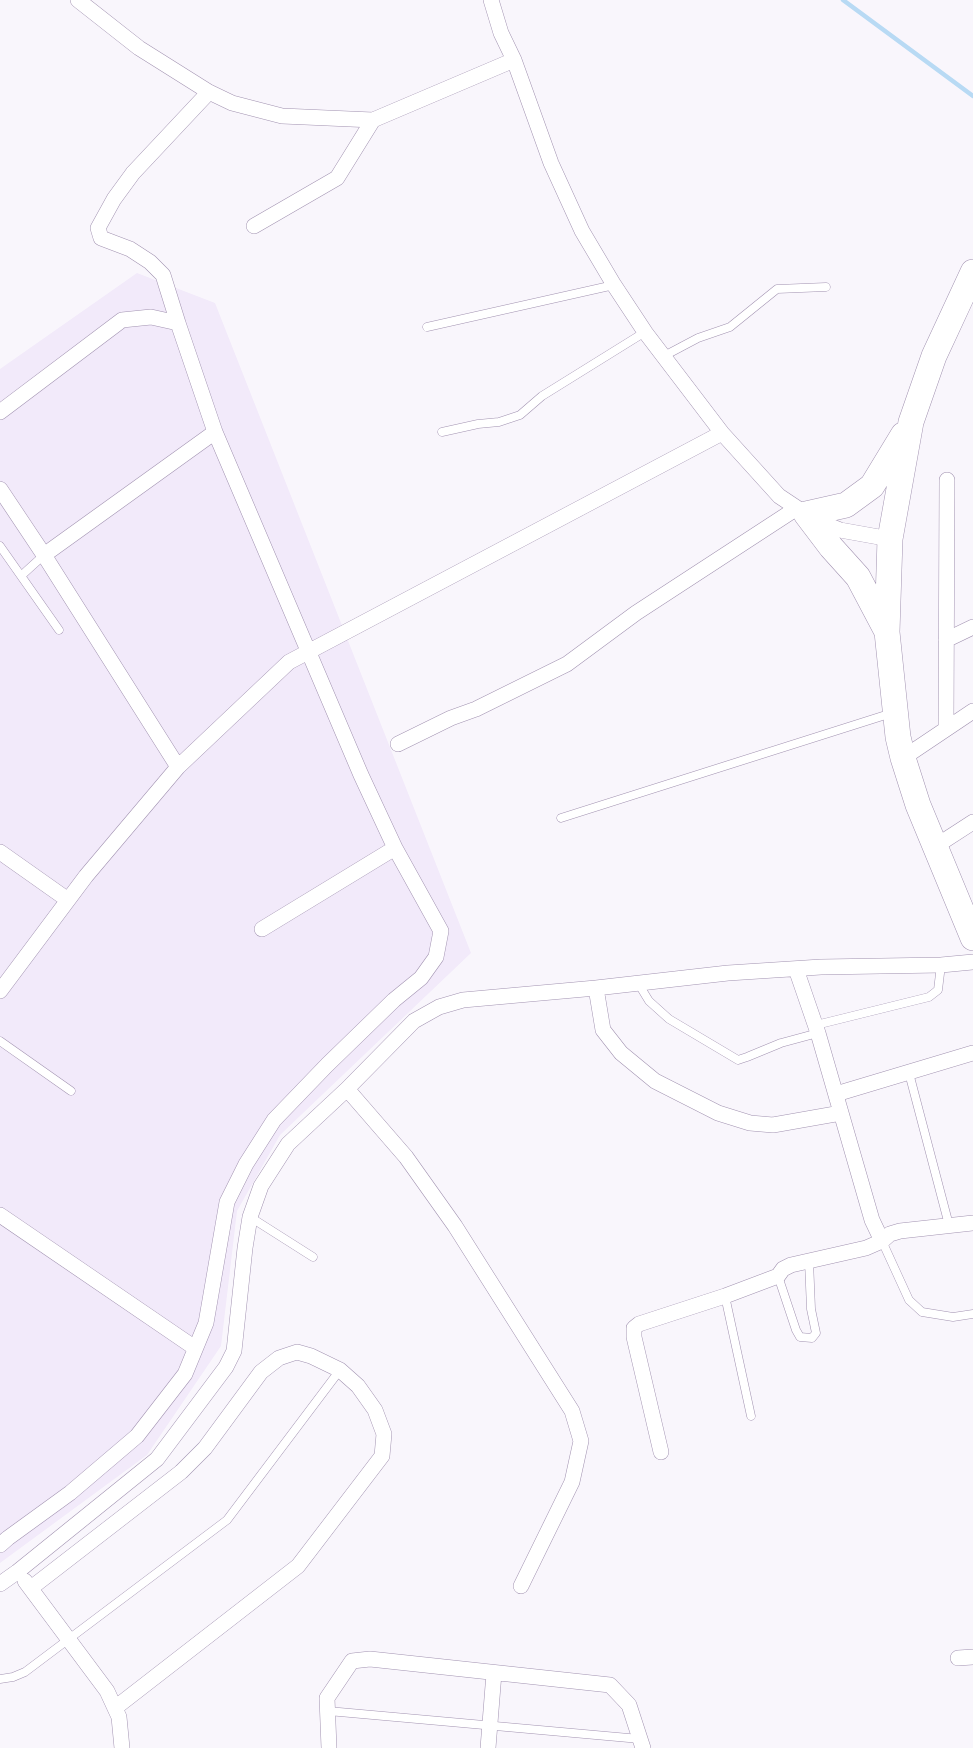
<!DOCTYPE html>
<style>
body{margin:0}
canvas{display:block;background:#f9f6fc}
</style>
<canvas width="973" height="1748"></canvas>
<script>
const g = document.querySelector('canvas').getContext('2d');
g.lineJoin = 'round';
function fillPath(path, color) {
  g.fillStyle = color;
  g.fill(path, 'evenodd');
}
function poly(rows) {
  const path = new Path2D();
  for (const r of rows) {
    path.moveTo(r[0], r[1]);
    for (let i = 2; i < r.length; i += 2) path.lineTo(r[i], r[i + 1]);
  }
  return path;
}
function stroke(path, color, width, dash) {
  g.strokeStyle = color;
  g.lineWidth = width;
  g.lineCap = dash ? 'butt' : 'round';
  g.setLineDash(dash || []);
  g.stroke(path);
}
fillPath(poly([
 [137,273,215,303,471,953,280,1135,237,1211,221,1346,147,1455,0,1563,0,369]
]), '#f2eafa');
stroke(poly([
 [843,0,973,96]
]), '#b8daf4', 4.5);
const service = poly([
 [427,327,614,285],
 [664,356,698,338,730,327,777,289,826,287],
 [442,432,478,424,499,422,520,415,542,396,645,332],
 [0,546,59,630],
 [22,575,44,555],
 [561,818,892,713],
 [638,983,649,1001,669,1019,738,1060,747,1057,781,1043,818,1033],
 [816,1025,929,997,938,990,941,965],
 [0,1041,71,1091],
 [909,1073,949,1225],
 [250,1217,313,1257],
 [882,1241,909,1300,922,1312,953,1317,973,1314],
 [778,1276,796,1330,800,1337,812,1338,816,1333,811,1309,809,1261],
 [725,1296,751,1416],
 [0,1679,13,1677,25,1672,227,1520,340,1370],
 [328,1711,640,1739]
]);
const minor = poly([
 [78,0,139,48,209,92,232,103,282,116,373,120,514,60],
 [491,0,501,33,514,60,551,163,582,231,614,285,645,332,722,433,779,496,806,514,825,524,840,530,890,539],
 [254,226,337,178,373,120],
 [178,323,163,275,150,262,130,249,101,238,98,228,114,199,133,173,209,92],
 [0,412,122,320,151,317,178,323,215,432,361,775,395,848,441,931,436,957,421,978,394,1000,327,1065,274,1120,246,1164,227,1202,206,1323,185,1374,137,1436,70,1493,8,1538,0,1545],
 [0,489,44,555,178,767],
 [44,555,215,432],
 [946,640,973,627],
 [946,729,947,480],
 [398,744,451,718,476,709,567,664,636,613,797,508],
 [903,758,973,711],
 [936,846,973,822],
 [0,852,68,900],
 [262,929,395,848],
 [796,969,818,1033,872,1220,882,1241],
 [596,988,603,1030,621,1053,655,1081,718,1113,750,1123,773,1125,841,1113],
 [0,991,86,876,178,767,289,662,722,433],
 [347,1089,406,1157,455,1226,572,1411,581,1441,572,1482,521,1586],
 [836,1094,973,1053],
 [0,1215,195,1348],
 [661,1452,634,1337,634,1328,639,1324,725,1296,778,1276,783,1269,791,1265,866,1248,882,1241,890,1234,900,1231,973,1223],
 [25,1581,107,1691,119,1717,122,1748],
 [0,1584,17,1572,157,1459,226,1367,234,1351,245,1248,250,1217,261,1186,288,1144,347,1089,414,1021,439,1007,463,1000,596,988,728,973,821,967,941,965,973,962],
 [31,1588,181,1472,205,1448,261,1372,279,1358,297,1352,311,1356,340,1370,358,1386,375,1410,384,1434,382,1456,298,1566,115,1708],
 [958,1658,973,1657],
 [329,1748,327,1698,352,1661,370,1659,610,1685,629,1705,643,1748],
 [488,1748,494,1673]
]);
const primary = poly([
 [973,272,934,356,911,422,890,539,887,632,898,737,903,758,918,805,973,938],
 [886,630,858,577,831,547,806,514,846,505,872,486,903,435]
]);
stroke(service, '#a293b1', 9);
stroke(minor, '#a293b1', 16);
stroke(primary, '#a293b1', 26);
stroke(service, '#fff', 8);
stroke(minor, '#fff', 15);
stroke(primary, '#fff', 25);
</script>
